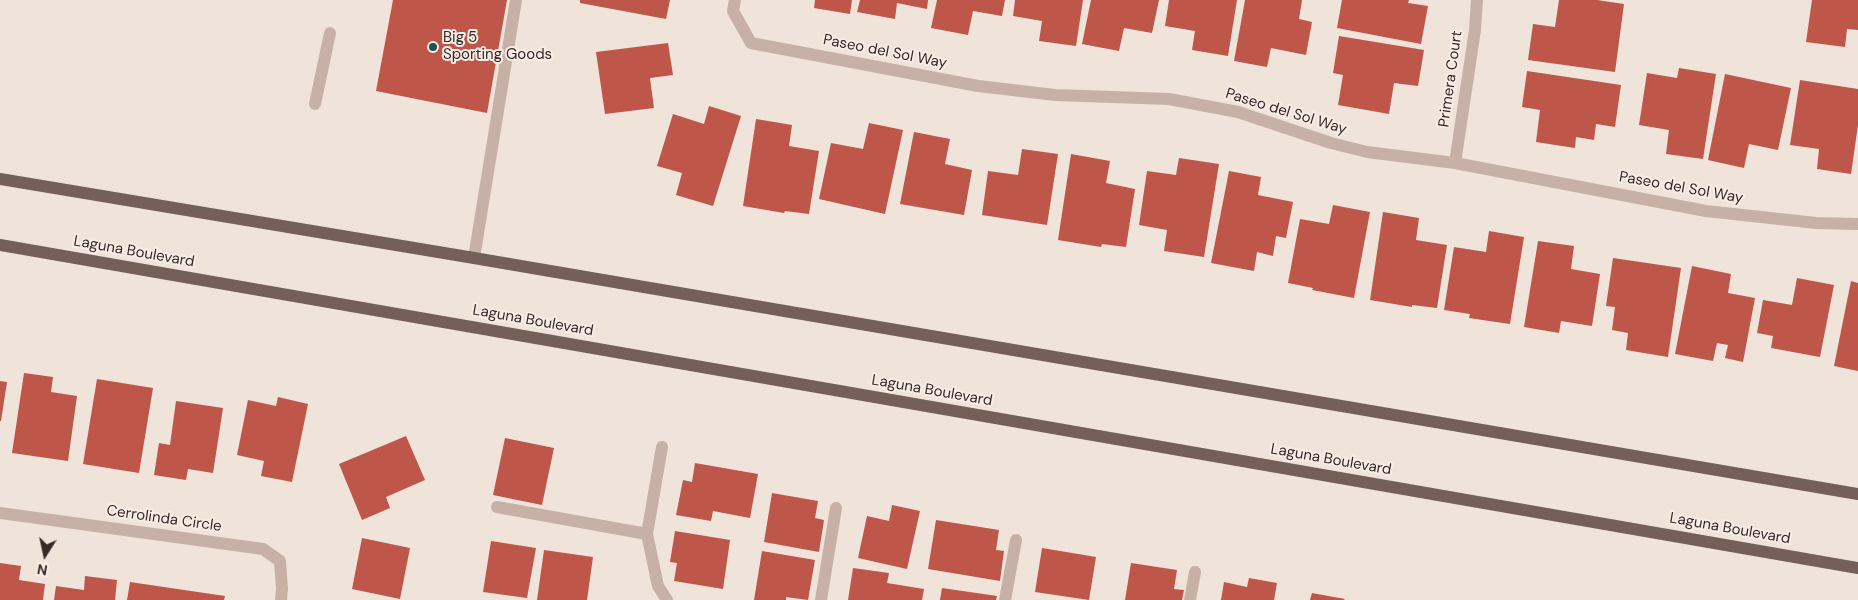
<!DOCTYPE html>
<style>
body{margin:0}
#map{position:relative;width:1858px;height:600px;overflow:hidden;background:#f0e3da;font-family:"DM Sans",sans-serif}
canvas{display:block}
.north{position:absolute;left:20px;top:530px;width:50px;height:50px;-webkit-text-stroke:4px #f8ede6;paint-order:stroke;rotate:190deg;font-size:14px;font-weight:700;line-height:20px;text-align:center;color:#342927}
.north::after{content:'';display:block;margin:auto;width:18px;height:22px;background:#342927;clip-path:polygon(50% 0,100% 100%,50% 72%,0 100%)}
</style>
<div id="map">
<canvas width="1858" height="600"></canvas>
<div class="north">N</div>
</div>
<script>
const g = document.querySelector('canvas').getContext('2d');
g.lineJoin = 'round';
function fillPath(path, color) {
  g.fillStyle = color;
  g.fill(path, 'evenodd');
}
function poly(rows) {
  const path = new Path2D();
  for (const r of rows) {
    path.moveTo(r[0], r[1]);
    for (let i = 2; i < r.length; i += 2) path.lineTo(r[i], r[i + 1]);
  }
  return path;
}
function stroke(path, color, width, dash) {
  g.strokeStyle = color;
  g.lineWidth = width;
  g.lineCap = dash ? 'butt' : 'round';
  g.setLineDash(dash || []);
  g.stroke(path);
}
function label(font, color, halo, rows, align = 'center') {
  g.font = font + ' "DM Sans",sans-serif';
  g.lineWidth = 4;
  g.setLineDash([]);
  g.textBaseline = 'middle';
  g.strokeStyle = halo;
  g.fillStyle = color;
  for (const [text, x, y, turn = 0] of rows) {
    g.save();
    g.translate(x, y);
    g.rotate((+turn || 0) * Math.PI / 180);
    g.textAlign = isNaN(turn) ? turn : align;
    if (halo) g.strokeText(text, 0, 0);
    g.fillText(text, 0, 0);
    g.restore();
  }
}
fillPath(poly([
 [393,0,507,0,487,113,376,91],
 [580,0,670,0,666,19,580,3],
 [815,0,852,0,850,14,814,8],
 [860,0,928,0,927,9,897,3,895,19,857,12],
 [937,0,1005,0,1002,16,973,11,968,35,931,28],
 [1015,0,1083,0,1076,46,1039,41,1042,21,1013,16],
 [1091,0,1159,0,1152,33,1124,28,1119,51,1082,44],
 [1169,0,1237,0,1228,56,1192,50,1195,31,1165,26],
 [1245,0,1302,0,1299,19,1312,22,1306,55,1271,48,1267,67,1234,61],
 [1342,0,1409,0,1408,3,1428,6,1421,44,1337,28],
 [1559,0,1597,0,1624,4,1615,72,1528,60,1533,24,1555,27],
 [1812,0,1858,0,1858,30,1847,29,1845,47,1806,42],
 [1339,36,1424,50,1418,86,1394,83,1389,114,1338,105,1343,75,1333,73],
 [668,43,673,75,650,78,654,108,605,114,596,52],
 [1679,68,1716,74,1703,159,1666,154,1669,130,1639,125,1647,73,1677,78],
 [1527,71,1621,85,1615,127,1596,124,1594,140,1576,137,1575,148,1536,142,1540,110,1522,107],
 [1725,74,1791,88,1778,150,1749,144,1744,168,1708,160],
 [1800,80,1858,89,1858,125,1851,174,1817,169,1819,149,1790,145],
 [709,106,741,116,713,206,676,195,682,173,657,166,673,114,704,124],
 [756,119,792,125,789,146,819,151,809,214,785,211,784,213,743,206],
 [869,123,903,130,885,214,819,199,831,143,863,149],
 [914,132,950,139,945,164,972,170,964,215,900,204],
 [1022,149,1058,154,1047,225,982,215,988,171,1018,175],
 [1071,154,1110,161,1106,183,1135,189,1126,247,1102,244,1101,247,1058,240],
 [1179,158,1219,164,1204,257,1164,251,1167,230,1139,225,1147,171,1176,175],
 [1229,171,1261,177,1258,195,1293,202,1286,238,1276,236,1273,256,1257,252,1254,271,1211,263],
 [1333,205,1370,212,1354,298,1312,290,1313,288,1288,283,1300,219,1329,224],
 [1383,212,1419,218,1416,240,1447,245,1437,308,1412,305,1412,307,1370,300],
 [1489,231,1524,237,1510,324,1469,318,1470,314,1444,310,1454,247,1486,252],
 [1538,241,1574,246,1571,269,1600,274,1592,326,1561,321,1559,333,1524,327],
 [1613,258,1681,268,1668,357,1626,350,1628,333,1612,330,1615,307,1606,306],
 [1692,266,1731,274,1728,293,1755,298,1743,362,1725,358,1728,345,1717,343,1713,361,1675,354],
 [1797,278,1834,285,1820,357,1771,348,1773,336,1757,333,1763,300,1792,305],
 [1851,281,1858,283,1858,371,1834,366],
 [24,373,53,377,51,392,77,396,68,461,12,453],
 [97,379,153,388,139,473,83,464],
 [0,381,7,382,1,421,0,421],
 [278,397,308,404,292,482,261,476,264,461,237,455,248,400,276,406],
 [176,401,223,408,213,473,188,469,186,480,154,475,159,443,170,445],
 [406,436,425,480,386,497,390,508,362,520,339,464],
 [505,438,554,448,542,505,493,495],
 [695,463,758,474,750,518,713,511,711,521,676,515,683,480,692,482],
 [772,493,818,501,815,518,824,520,819,552,764,542],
 [892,505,920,511,907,569,858,558,867,516,889,521],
 [936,520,999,530,996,550,1004,551,1000,581,928,569],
 [675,531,730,540,723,589,674,581,677,563,670,562],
 [362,538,410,548,400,599,352,589],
 [491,541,536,548,527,598,483,592],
 [1042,548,1096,557,1089,600,1035,592],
 [544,550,593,557,587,600,537,600],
 [762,551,815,560,808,600,786,597,786,600,754,600],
 [0,563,21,566,19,580,45,584,43,600,0,600],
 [1131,563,1177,570,1174,589,1184,590,1182,600,1125,600],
 [853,568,889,573,887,583,924,589,922,600,848,600],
 [85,576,117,580,115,600,54,600,56,586,84,590],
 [1249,578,1277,583,1274,600,1221,600,1224,582,1247,587],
 [130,582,225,596,224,600,127,600],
 [942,588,997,596,996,600,940,600],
 [1312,593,1345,599,1344,600,1310,600]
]), '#be574a');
stroke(poly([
 [315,104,330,33]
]), '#c7b1a7', 12);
stroke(poly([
 [735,0,733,11,751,43,978,86,1055,95,1169,99,1238,112,1331,143,1367,152,1455,163,1706,211,1816,223,1858,224],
 [1455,163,1475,30,1477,0],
 [474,258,516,0],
 [662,447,647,534,658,586,667,600],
 [497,507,647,534],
 [0,513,263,549,280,561,282,589,281,600],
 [821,600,836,508],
 [1005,600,1016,540],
 [1190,600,1195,572]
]), '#c7b1a7', 12);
stroke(poly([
 [0,179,474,258,1858,494],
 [0,245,1858,568]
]), '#755f59', 12);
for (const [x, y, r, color] of [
 [433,47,5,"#20524f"]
]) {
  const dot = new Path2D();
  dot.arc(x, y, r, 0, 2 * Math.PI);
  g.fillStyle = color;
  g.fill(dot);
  stroke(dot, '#f8ede6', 2);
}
label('15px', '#342927', '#f8ede6', [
 ["Big 5",443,38],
 ["Sporting Goods",443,55]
], 'left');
label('15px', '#342927', '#f8ede6', [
 ["Paseo del Sol Way",885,52,11],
 ["Primera Court",1451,79,-82],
 ["Paseo del Sol Way",1286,112,17],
 ["Paseo del Sol Way",1681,188,10],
 ["Laguna Boulevard",134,252,10],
 ["Laguna Boulevard",533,321,10],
 ["Laguna Boulevard",932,391,10],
 ["Laguna Boulevard",1331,460,10],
 ["Cerrolinda Circle",164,519,8],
 ["Laguna Boulevard",1730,529,10]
]);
</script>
